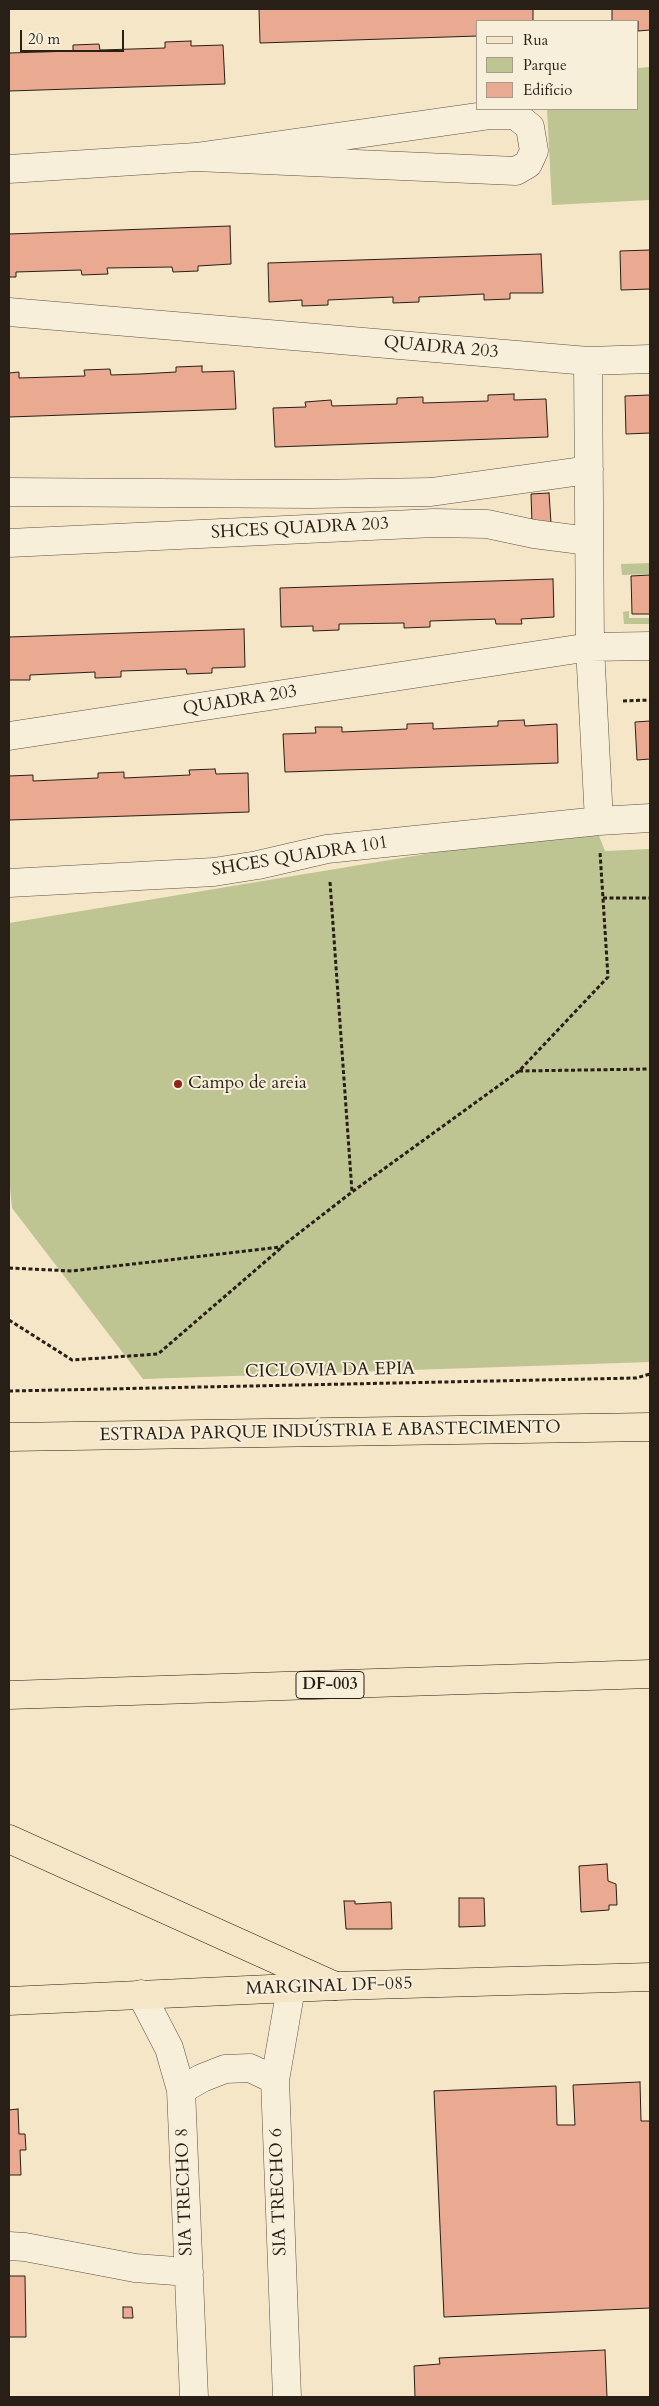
<!DOCTYPE html>
<meta charset="utf-8">
<style>
body{margin:0}
#map{position:relative;width:659px;height:2406px;overflow:hidden;background:#f4e6c7;font-family:Cardo,serif}
canvas{display:block}
.frame{position:absolute;inset:0;border:10px solid #281f17;pointer-events:none}
.legend{position:absolute;left:476px;top:20px;width:162px;height:90px;box-sizing:border-box;background:#f8efdb;border:1px solid #a59c8d;margin:0;padding:6px 9px;list-style:none;font-size:15px;color:#281f17}
.legend li{display:flex;align-items:center;gap:10px;height:25px}
.legend b{width:25px;border:1px solid #a59c8d}
.scale{position:absolute;left:20px;top:30px;width:104px;height:22px;box-sizing:border-box;border:2px solid #281f17;border-top:0;padding-left:6px;font-size:15px;line-height:18px;white-space:nowrap;color:#281f17;-webkit-text-stroke:4px #f8efdb;paint-order:stroke}
</style>
<div id="map">
<canvas width="659" height="2406"></canvas>
<div class="frame"></div>
<ul class="legend">
<li><b style="height:6px;background:#f4e6c7"></b>Rua</li>
<li><b style="height:14px;background:#bfc493"></b>Parque</li>
<li><b style="height:14px;background:#eaa991"></b>Edifício</li>
</ul>
<div class="scale">20 m</div>
</div>
<script>
const g = document.querySelector('canvas').getContext('2d');
g.lineJoin = 'round';
function fillPath(path, color) {
  g.fillStyle = color;
  g.fill(path, 'evenodd');
}
function poly(rows) {
  const path = new Path2D();
  for (const r of rows) {
    path.moveTo(r[0], r[1]);
    for (let i = 2; i < r.length; i += 2) path.lineTo(r[i], r[i + 1]);
  }
  return path;
}
function stroke(path, color, width, dash) {
  g.strokeStyle = color;
  g.lineWidth = width;
  g.lineCap = dash ? 'butt' : 'round';
  g.setLineDash(dash || []);
  g.stroke(path);
}
function label(font, color, halo, rows, align = 'center') {
  g.font = font + ' Cardo,serif';
  g.lineWidth = 4;
  g.setLineDash([]);
  g.textBaseline = 'middle';
  g.strokeStyle = halo;
  g.fillStyle = color;
  for (const [text, x, y, turn = 0] of rows) {
    g.save();
    g.translate(x, y);
    g.rotate((+turn || 0) * Math.PI / 180);
    g.textAlign = isNaN(turn) ? turn : align;
    if (halo) g.strokeText(text, 0, 0);
    g.fillText(text, 0, 0);
    g.restore();
  }
}
fillPath(poly([
 [650,67,650,200,552,205,547,109,638,109,638,68],
 [650,563,650,574,622,575,621,564],
 [629,611,629,618,650,618,650,624,624,624,623,612],
 [595,826,605,851,650,849,650,1362,143,1379,12,1208,9,1177,9,923]
]), '#bfc493');
const building = poly([
 [259,9,533,9,533,21,478,21,478,36,260,43,259,9],
 [612,9,650,9,650,30,638,31,638,21,612,21,612,9],
 [191,41,191,46,223,45,225,84,9,91,9,53,73,51,73,45,99,44,100,50,165,48,165,42,191,41],
 [230,226,231,264,198,266,198,271,173,272,172,267,107,268,108,274,82,275,81,270,16,272,16,277,9,277,9,234,230,226],
 [650,250,650,289,621,290,620,251,650,250],
 [541,254,543,293,510,293,510,299,484,300,484,294,443,296,419,297,419,302,393,303,393,297,328,300,328,305,302,306,302,300,269,302,268,263,541,254],
 [202,366,202,372,234,371,236,409,9,417,9,373,19,372,19,378,85,376,84,370,110,369,111,375,140,374,176,372,176,367,202,366],
 [514,394,514,400,546,399,548,437,275,447,273,408,306,407,305,402,331,400,332,406,397,404,397,398,423,397,423,403,488,401,488,395,514,394],
 [650,395,650,433,626,434,625,396,650,395],
 [549,493,551,523,532,523,531,494,549,493],
 [650,575,650,614,632,614,631,576,650,575],
 [553,579,554,617,521,619,522,624,496,624,495,619,430,621,430,627,404,628,404,623,339,624,339,630,313,631,313,626,281,627,280,588,553,579],
 [244,629,245,667,212,668,212,673,187,674,186,669,121,671,121,677,95,678,95,672,30,675,30,680,9,680,9,637,244,629],
 [524,720,525,726,557,724,558,763,285,772,283,734,316,733,315,727,342,727,342,732,407,729,407,724,433,723,433,729,498,726,498,721,524,720],
 [650,721,650,759,637,760,635,722,650,721],
 [215,769,216,774,248,773,249,812,9,820,9,776,33,775,33,781,98,778,98,773,124,772,124,778,190,775,189,770,215,769],
 [607,1864,608,1881,616,1884,617,1905,609,1905,609,1910,581,1912,579,1866,607,1864],
 [459,1898,484,1898,485,1926,459,1927,459,1898],
 [344,1901,355,1901,355,1904,391,1902,392,1929,346,1929,344,1901],
 [640,2082,641,2121,650,2121,650,2308,444,2317,434,2091,556,2086,557,2125,575,2125,573,2085,640,2082],
 [18,2109,19,2134,25,2134,26,2150,20,2150,21,2175,9,2175,9,2110,18,2109],
 [9,2276,25,2276,26,2337,9,2337,9,2276],
 [123,2307,132,2307,133,2318,123,2318,123,2307],
 [605,2350,607,2397,415,2397,414,2366,440,2364,439,2358,605,2350]
]);
fillPath(building, '#eaa991');
stroke(building, '#281f17', 1);
const minor = poly([
 [9,169,196,157,491,115,515,115,530,127,534,151,528,164,516,171,196,157],
 [9,312,588,361,650,359],
 [588,361,590,647,599,821],
 [9,492,310,494,431,492,589,470],
 [9,543,434,523,487,524,534,534,589,541],
 [9,736,590,647,650,646],
 [9,883,214,872,258,865,327,849,599,821,650,818],
 [141,1994,169,2048,181,2090,194,2397],
 [181,2090,202,2078,225,2069,250,2068,275,2080],
 [9,2246,25,2247,135,2268,189,2272],
 [287,2397,275,2080,291,1988]
]);
const major = poly([
 [9,2001,335,1986,650,1977]
]);
const highway = poly([
 [9,1437,650,1427],
 [9,1695,650,1674],
 [9,1839,335,1986]
]);
stroke(minor, '#5b5143', 29);
stroke(major, '#281f17', 29);
stroke(highway, '#281f17', 29);
stroke(poly([
 [623,701,650,700],
 [330,882,352,1192],
 [603,898,650,898],
 [519,1071,650,1069],
 [9,1268,72,1271,281,1247,352,1192,519,1071,608,977,600,852],
 [9,1320,72,1360,158,1354,281,1248],
 [9,1391,636,1378,650,1374]
]), '#281f17', 3, [4, 2.5]);
stroke(minor, '#f8efdb', 28);
stroke(major, '#f4e6c7', 28);
stroke(highway, '#f4e6c7', 28);
for (const [x, y, r, color] of [
 [178,1084,5,"#8f2418"]
]) {
  const dot = new Path2D();
  dot.arc(x, y, r, 0, 2 * Math.PI);
  g.fillStyle = color;
  g.fill(dot);
  stroke(dot, '#f8efdb', 2);
}
for (const [x, y, w] of [
 [330,1685,68]
]) {
  const box = new Path2D();
  box.roundRect(x - w / 2, y - 13.5, w, 27, 4);
  g.fillStyle = '#f8efdb';
  g.fill(box);
  stroke(box, '#281f17', 1);
}
label('bold 16px', '#281f17', null, [
 ["DF-003",330,1685]
]);
label('18px', '#281f17', '#f8efdb', [
 ["QUADRA 203",441,348,5],
 ["SHCES QUADRA 203",300,529,-3],
 ["QUADRA 203",240,701,-9],
 ["SHCES QUADRA 101",300,857,-9],
 ["CICLOVIA DA EPIA",330,1371,-1],
 ["ESTRADA PARQUE INDÚSTRIA E ABASTECIMENTO",330,1432,-1],
 ["MARGINAL DF-085",329,1987,-2],
 ["SIA TRECHO 8",185,2192,-92],
 ["SIA TRECHO 6",279,2192,-92]
]);
label('18px', '#281f17', '#f8efdb', [
 ["Campo de areia",188,1084]
], 'left');
</script>
